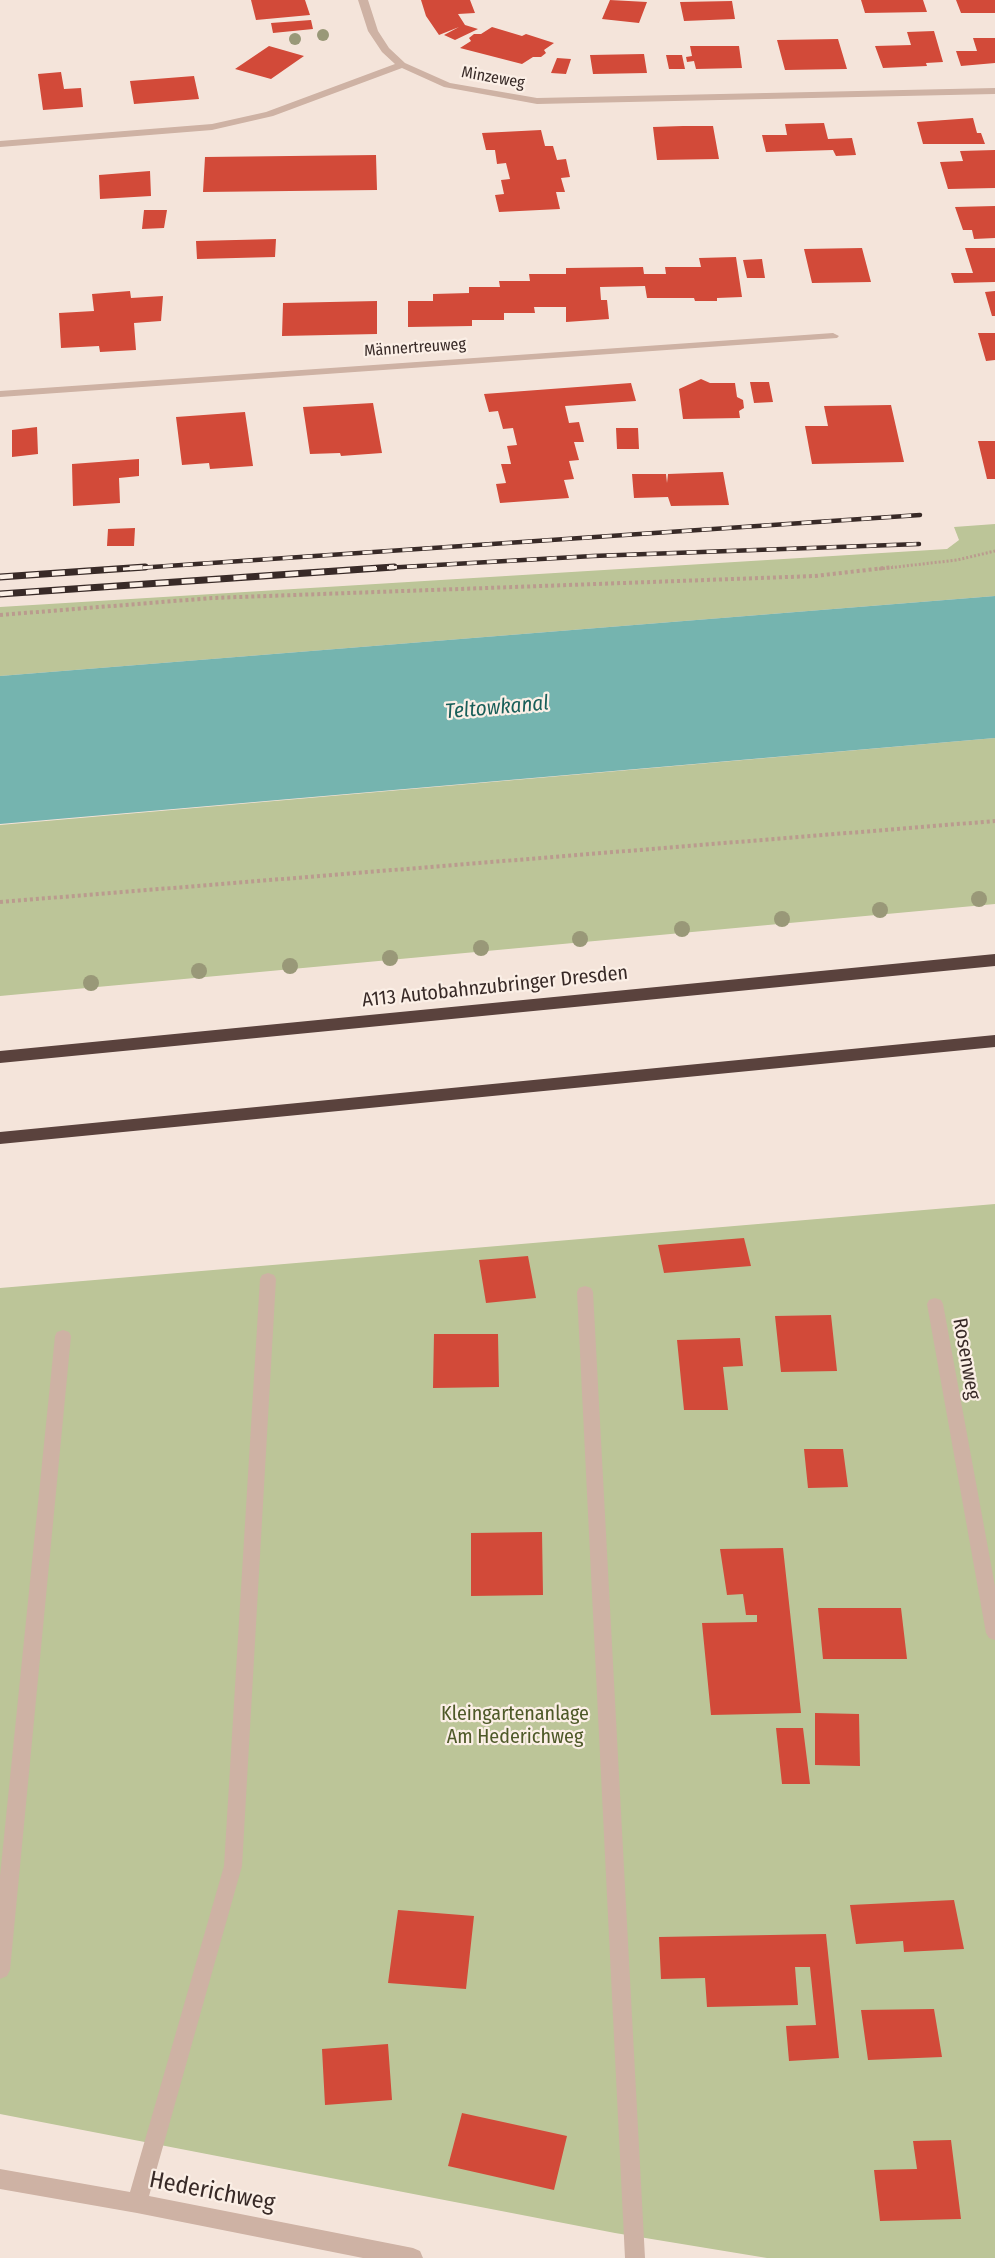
<!DOCTYPE html>
<meta charset="utf-8">
<style>
body{margin:0}
canvas{display:block;background:#f4e4da}
</style>
<canvas width="995" height="2258"></canvas>
<script>
const g = document.querySelector('canvas').getContext('2d');
g.lineJoin = 'round';
function fillPath(path, color) {
  g.fillStyle = color;
  g.fill(path, 'evenodd');
}
function poly(rows) {
  const path = new Path2D();
  for (const r of rows) {
    path.moveTo(r[0], r[1]);
    for (let i = 2; i < r.length; i += 2) path.lineTo(r[i], r[i + 1]);
  }
  return path;
}
function stroke(path, color, width, dash) {
  g.strokeStyle = color;
  g.lineWidth = width;
  g.lineCap = dash ? 'butt' : 'round';
  g.setLineDash(dash || []);
  g.stroke(path);
}
function label(font, color, halo, rows, align = 'center') {
  g.font = font + ' "Fira Sans Condensed",sans-serif';
  g.lineWidth = 4.5;
  g.setLineDash([]);
  g.textBaseline = 'middle';
  g.strokeStyle = halo;
  g.fillStyle = color;
  for (const [text, x, y, turn = 0] of rows) {
    g.save();
    g.translate(x, y);
    g.rotate((+turn || 0) * Math.PI / 180);
    g.textAlign = isNaN(turn) ? turn : align;
    if (halo) g.strokeText(text, 0, 0);
    g.fillText(text, 0, 0);
    g.restore();
  }
}
fillPath(poly([
 [995,524,995,596,0,676,0,607,947,549,959,540,954,527],
 [995,738,995,904,0,996,0,825],
 [995,1204,995,2258,767,2258,615,2233,0,2114,0,1288]
]), '#bcc598');
fillPath(poly([
 [995,596,995,738,0,824,0,676]
]), '#75b4af');
fillPath(poly([
 [251,0,305,0,310,15,256,20],
 [421,0,470,0,475,13,458,14,465,25,478,29,455,40,444,35,459,27,439,35,426,16],
 [610,0,647,2,639,23,602,19],
 [861,0,923,0,927,12,865,13],
 [956,0,995,0,995,13,961,13],
 [732,1,735,19,684,21,680,2],
 [311,20,313,29,273,33,271,23],
 [492,27,522,36,526,34,554,43,544,50,546,53,541,57,533,57,522,64,460,48,471,41,469,38,474,34,481,34],
 [934,31,943,62,926,63,927,66,883,68,875,46,911,45,907,32],
 [973,38,995,38,995,63,961,66,956,51,977,51],
 [838,39,847,69,785,70,777,40],
 [269,46,304,56,271,79,235,69],
 [690,46,739,46,742,68,696,69,694,61,687,62,686,57,692,56],
 [644,54,647,73,593,74,590,55],
 [666,55,682,55,685,69,669,69],
 [557,58,571,59,566,74,551,73],
 [61,72,64,89,81,88,83,107,43,110,38,74],
 [194,76,199,99,134,104,130,81],
 [973,118,977,133,981,133,985,144,923,144,917,122],
 [824,123,828,139,852,138,856,155,836,156,833,150,766,152,762,135,787,135,785,124],
 [683,126,713,126,719,159,657,160,653,127],
 [541,130,545,146,553,146,557,160,566,159,570,177,561,178,565,192,556,192,560,209,499,212,495,195,504,194,501,180,510,179,506,163,497,164,495,150,486,150,482,133],
 [995,150,995,188,948,189,940,162,963,161,960,151],
 [376,155,377,190,203,192,205,157],
 [150,171,151,196,100,199,99,175],
 [995,206,995,238,974,239,972,230,963,230,955,207],
 [144,210,167,210,164,228,142,229],
 [276,239,275,257,197,259,196,241],
 [862,248,871,282,812,283,804,249],
 [965,248,995,248,995,282,954,283,951,273,973,273],
 [736,257,742,297,717,298,717,301,695,301,694,298,647,298,645,286,600,287,601,300,607,300,609,319,566,322,566,307,534,307,535,313,504,313,504,320,472,320,472,326,408,327,408,301,433,301,433,294,469,293,469,287,500,287,499,281,530,281,529,274,566,274,566,268,643,267,644,274,666,274,665,267,701,267,699,258],
 [762,259,765,278,747,278,743,260],
 [130,291,131,298,163,296,161,321,134,323,136,350,100,352,99,346,61,348,59,313,94,311,92,294],
 [995,291,995,316,992,316,985,292],
 [377,301,377,334,282,336,283,303],
 [978,333,995,333,995,360,986,361],
 [701,379,710,383,735,383,737,397,743,400,744,408,739,411,740,418,683,419,679,389],
 [750,382,769,382,773,402,754,403],
 [631,383,636,401,565,406,569,423,579,422,584,442,574,442,579,460,569,461,574,479,564,480,569,498,500,503,496,484,506,483,501,464,511,464,507,446,517,445,513,428,503,429,498,411,489,412,484,394],
 [373,403,382,453,341,456,340,453,310,454,303,407],
 [891,405,904,462,812,464,805,426,828,426,824,406],
 [245,412,253,466,210,469,209,463,182,465,176,417],
 [37,427,38,454,12,457,12,430],
 [616,428,638,428,639,449,617,449],
 [978,441,995,441,995,479,987,479],
 [139,459,139,476,119,478,120,503,73,506,72,464],
 [723,472,729,505,671,506,668,497,634,498,632,474,666,474,667,483,668,474],
 [135,528,134,546,107,546,108,529],
 [744,1238,751,1266,664,1273,658,1245],
 [528,1256,536,1298,486,1303,479,1260],
 [831,1315,837,1371,781,1372,775,1316],
 [434,1334,498,1334,499,1387,433,1388],
 [740,1338,743,1366,723,1367,728,1410,684,1410,677,1340],
 [804,1449,843,1449,848,1487,808,1488],
 [542,1532,543,1595,471,1596,471,1533],
 [783,1548,801,1713,711,1715,702,1623,757,1622,757,1615,746,1615,743,1594,727,1595,720,1549],
 [818,1608,901,1608,907,1659,823,1659],
 [815,1713,859,1714,860,1766,815,1765],
 [776,1728,803,1728,810,1784,782,1784],
 [954,1900,964,1949,904,1952,903,1941,856,1944,850,1905],
 [398,1910,474,1916,466,1989,388,1983],
 [826,1934,839,2058,789,2061,786,2026,816,2025,810,1967,795,1967,798,2005,707,2007,705,1978,661,1979,659,1937],
 [934,2009,942,2057,868,2060,861,2010],
 [388,2044,392,2100,325,2105,322,2049],
 [462,2113,567,2136,554,2190,448,2166],
 [951,2140,961,2219,880,2221,874,2170,917,2169,913,2141]
]), '#d24a39');
stroke(poly([
 [879,569,957,560,995,551]
]), '#ba9b8e', 3, [2, 2]);
stroke(poly([
 [0,615,212,598,815,576,893,567],
 [0,902,995,821]
]), '#ba9b8e', 4, [3, 3]);
fillPath(poly([
 [268,1273,274,1275,276,1279,242,1866,149,2196,413,2248,420,2251,423,2258,363,2258,137,2213,0,2189,0,2169,130,2192,224,1866,260,1279,262,1275,268,1273],
 [585,1286,591,1288,593,1292,645,2258,625,2258,577,1292,579,1288,585,1286],
 [935,1298,941,1300,943,1304,995,1586,995,1640,989,1638,986,1633,927,1304,929,1300,935,1298],
 [63,1330,69,1332,71,1336,10,1970,7,1976,0,1979,0,1876,55,1336,57,1332,63,1330]
]), '#ceb2a4');
fillPath(poly([
 [358,0,368,0,378,31,389,48,405,63,450,83,537,98,995,88,995,94,537,104,444,87,402,68,273,116,212,130,0,147,0,141,212,124,266,112,395,64,382,52,368,31,358,0],
 [833,333,839,336,837,338,0,397,0,391,833,333]
]), '#ceb2a4');
fillPath(poly([
 [995,954,995,966,0,1063,0,1051,995,954],
 [995,1035,995,1047,0,1144,0,1132,995,1035]
]), '#5a423d');
const railFar1 = poly([
 [123,569,920,515],
 [367,569,593,556,919,544]
]);
const rail = poly([
 [0,577,145,567],
 [0,594,394,567]
]);
stroke(railFar1, '#382a27', 4.5);
stroke(rail, '#382a27', 7);
stroke(railFar1, '#fbefe6', 3, [10]);
stroke(rail, '#fbefe6', 4.5, [13]);
g.fillStyle = '#999878';
for (const [x, y, r] of [
 [323,35,6],
 [295,39,6],
 [979,899,8],
 [880,910,8],
 [782,919,8],
 [682,929,8],
 [580,939,8],
 [481,948,8],
 [390,958,8],
 [290,966,8],
 [199,971,8],
 [91,983,8]
]) {
  g.beginPath();
  g.arc(x, y, r, 0, 2 * Math.PI);
  g.fill();
}
label('16px', '#382a27', '#fbefe6', [
 ["Minzeweg",493,78,10],
 ["Männertreuweg",415,348,-4]
]);
label('20px', '#382a27', '#fbefe6', [
 ["A113 Autobahnzubringer Dresden",495,987,-6],
 ["Rosenweg",966,1359,80]
]);
label('20px', '#4e5928', '#fbefe6', [
 ["Kleingartenanlage",515,1714],
 ["Am Hederichweg",515,1737]
]);
label('italic 21px', '#185e59', '#fbefe6', [
 ["Teltowkanal",497,708,-5]
]);
label('24px', '#382a27', '#fbefe6', [
 ["Hederichweg",212,2192,11]
]);
</script>
